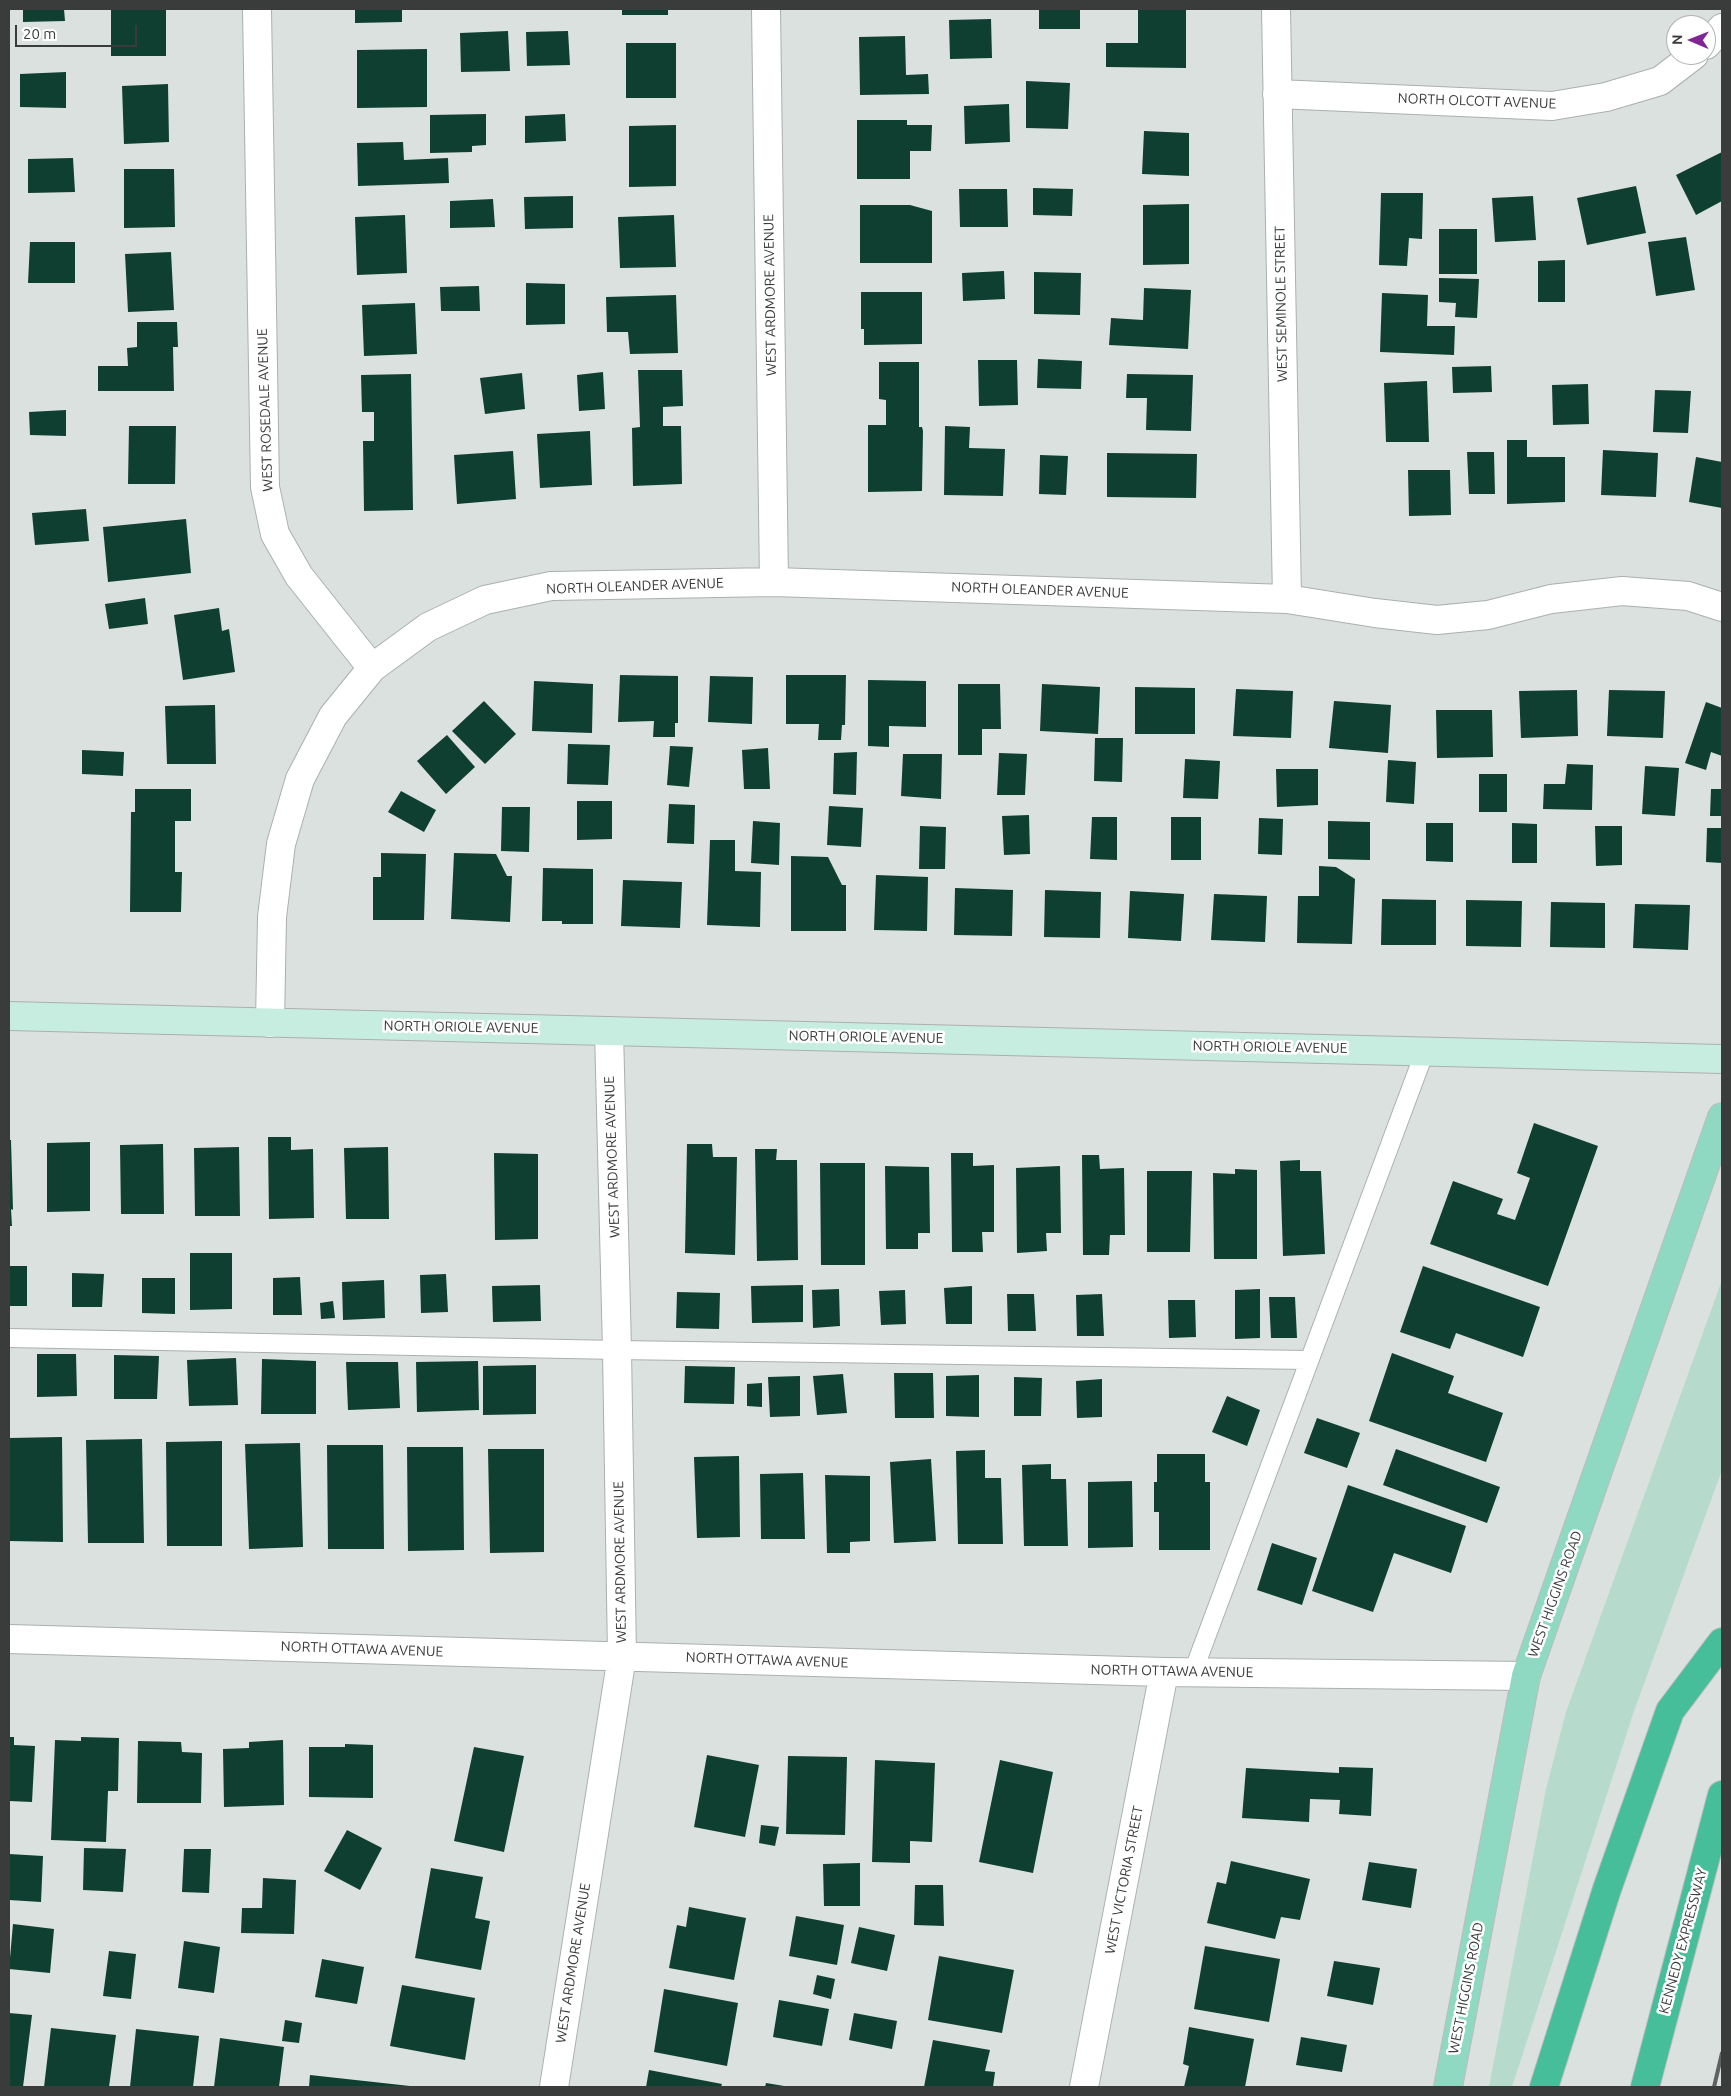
<!DOCTYPE html>
<style>
body{margin:0}
#map{position:relative;width:1731px;height:2096px;overflow:hidden;background:#dbe1de;font-family:Ubuntu,sans-serif}
canvas{display:block}
.frame{position:absolute;inset:0;border:10px solid #3a3c3b;pointer-events:none}
.north{position:absolute;left:1666px;top:15px;width:50px;height:50px;box-sizing:border-box;background:#fff;border:1px solid #b0b1b1;border-radius:50%;rotate:271deg;font-size:14px;font-weight:700;line-height:20px;text-align:center;color:#3a3c3b}
.north::after{content:'';display:block;margin:auto;width:18px;height:22px;background:#7f2694;clip-path:polygon(50% 0,100% 100%,50% 72%,0 100%)}
.scale{position:absolute;left:15px;top:25px;width:122px;height:22px;box-sizing:border-box;border:2px solid #3a3c3b;border-top:0;padding-left:6px;font-size:15px;line-height:18px;white-space:nowrap;color:#3a3c3b;-webkit-text-stroke:4px #fff;paint-order:stroke}
</style>
<div id="map">
<canvas width="1731" height="2096"></canvas>
<div class="frame"></div>
<div class="north">N</div>
<div class="scale">20 m</div>
</div>
<script>
const g = document.querySelector('canvas').getContext('2d');
g.lineJoin = 'round';
function fillPath(path, color) {
  g.fillStyle = color;
  g.fill(path, 'evenodd');
}
function poly(rows) {
  const path = new Path2D();
  for (const r of rows) {
    path.moveTo(r[0], r[1]);
    for (let i = 2; i < r.length; i += 2) path.lineTo(r[i], r[i + 1]);
  }
  return path;
}
function stroke(path, color, width, dash) {
  g.strokeStyle = color;
  g.lineWidth = width;
  g.lineCap = dash ? 'butt' : 'round';
  g.setLineDash(dash || []);
  g.stroke(path);
}
function label(font, color, halo, rows, align = 'center') {
  g.font = font + ' Ubuntu,sans-serif';
  g.lineWidth = 5;
  g.setLineDash([]);
  g.textBaseline = 'middle';
  g.strokeStyle = halo;
  g.fillStyle = color;
  for (const [text, x, y, turn = 0] of rows) {
    g.save();
    g.translate(x, y);
    g.rotate((+turn || 0) * Math.PI / 180);
    g.textAlign = isNaN(turn) ? turn : align;
    if (halo) g.strokeText(text, 0, 0);
    g.fillText(text, 0, 0);
    g.restore();
  }
}
fillPath(poly([
 [1722,1280,1722,1470,1633,1714,1512,2087,1489,2087,1546,1789,1566,1712]
]), '#b6dbcc');
fillPath(poly([
 [23,9,64,9,65,21,23,22],
 [111,9,166,9,166,56,111,56],
 [355,9,402,9,402,22,355,23],
 [622,9,668,9,668,15,622,15],
 [1039,9,1080,9,1080,29,1039,29],
 [1138,9,1186,10,1186,68,1106,67,1106,43,1138,43],
 [991,19,992,58,950,59,949,20],
 [508,31,510,71,461,72,460,33],
 [568,31,570,65,527,66,526,32],
 [905,36,906,75,928,74,929,94,860,95,859,37],
 [626,43,676,43,676,98,626,98],
 [427,49,427,107,357,108,357,50],
 [66,72,66,108,20,107,20,74],
 [1026,81,1070,83,1068,129,1026,128],
 [168,84,169,142,124,144,122,86],
 [1009,104,1010,142,965,144,964,106],
 [486,114,486,145,472,146,472,152,430,153,430,115],
 [565,114,566,141,525,143,525,116],
 [857,120,907,120,907,125,932,125,931,151,910,151,910,179,857,179],
 [676,125,676,186,629,187,629,126],
 [1144,131,1189,133,1189,176,1142,174],
 [403,142,404,160,448,158,449,183,358,186,357,143],
 [1722,152,1722,201,1696,215,1676,175],
 [73,158,75,192,28,193,28,159],
 [124,169,174,169,175,227,124,228],
 [1636,186,1646,233,1587,245,1577,198],
 [1033,188,1073,189,1072,216,1033,215],
 [959,189,1007,189,1008,227,960,227],
 [1381,193,1423,193,1422,239,1409,238,1407,266,1379,265],
 [573,196,573,228,525,229,524,197],
 [1533,196,1536,240,1495,242,1492,198],
 [493,199,495,227,450,228,450,201],
 [1189,204,1189,264,1143,265,1143,205],
 [860,205,910,205,932,211,932,263,860,263],
 [405,215,407,273,357,275,355,217],
 [674,215,676,267,620,268,618,217],
 [1439,229,1477,229,1477,274,1439,274],
 [1686,237,1695,290,1656,296,1648,242],
 [30,242,75,242,75,283,28,283],
 [171,252,174,310,128,312,125,254],
 [1565,260,1565,302,1538,302,1538,261],
 [1004,271,1005,299,963,301,962,273],
 [1034,272,1081,273,1080,315,1034,314],
 [1439,278,1479,279,1477,318,1455,317,1456,303,1439,302],
 [526,283,565,284,565,324,526,325],
 [479,286,480,311,441,311,440,287],
 [1144,288,1191,290,1188,349,1109,345,1111,318,1143,320],
 [861,292,922,292,922,344,864,345,864,329,861,329],
 [1382,293,1428,295,1427,326,1455,326,1454,355,1380,352],
 [676,295,678,353,630,354,628,332,607,332,606,297],
 [415,303,417,354,364,356,362,305],
 [137,322,177,322,178,347,173,347,174,391,98,391,98,366,128,366,127,348,137,347],
 [1038,359,1082,361,1081,389,1037,388],
 [978,360,1017,360,1018,405,979,406],
 [879,362,919,362,919,427,922,427,923,431,922,491,868,492,868,425,886,425,886,400,879,399],
 [1491,366,1492,392,1453,393,1452,367],
 [638,370,682,370,683,406,663,407,663,426,681,426,682,484,633,486,632,428,640,427],
 [603,372,605,409,579,411,577,375],
 [522,373,525,409,485,414,480,378],
 [411,374,413,510,364,511,363,441,374,441,374,412,362,412,361,375],
 [1127,374,1193,375,1191,431,1146,430,1147,398,1126,398],
 [1427,381,1429,442,1386,442,1384,383],
 [1588,384,1589,424,1553,425,1552,385],
 [1655,390,1691,391,1688,433,1653,432],
 [66,410,66,436,30,435,29,412],
 [129,426,176,426,175,484,128,484],
 [945,426,970,427,969,448,1005,449,1003,496,944,495],
 [590,431,592,485,540,488,537,434],
 [1507,440,1527,440,1527,457,1565,457,1565,502,1507,504],
 [1603,450,1658,453,1656,497,1601,495],
 [513,451,516,499,457,504,454,455],
 [1467,452,1494,452,1495,494,1469,494],
 [1107,453,1197,454,1196,498,1107,497],
 [1040,455,1068,456,1066,495,1039,494],
 [1696,457,1722,462,1722,508,1689,502],
 [1408,470,1450,470,1451,515,1409,516],
 [86,509,89,541,35,545,32,513],
 [186,519,191,573,108,582,103,527],
 [145,598,148,624,109,629,105,604],
 [219,608,222,631,229,629,235,672,183,680,174,615],
 [620,675,678,676,678,723,675,723,675,737,653,737,654,721,618,722],
 [786,675,846,675,845,725,842,725,841,740,818,740,819,724,786,724],
 [710,676,753,677,752,724,708,722],
 [868,680,926,681,926,727,889,726,889,747,868,746],
 [534,681,593,684,592,733,532,731],
 [958,684,1000,684,1001,729,982,729,982,755,958,755],
 [1042,684,1100,687,1098,734,1040,731],
 [1135,687,1195,688,1195,734,1135,734],
 [1236,689,1293,691,1291,738,1233,736],
 [1577,690,1578,736,1521,738,1519,691],
 [1609,690,1665,691,1663,738,1607,736],
 [484,701,516,734,485,764,452,731],
 [1334,701,1391,705,1388,753,1329,748],
 [1706,702,1722,708,1722,756,1711,752,1706,770,1685,763],
 [215,705,216,764,167,764,165,706],
 [1436,710,1492,710,1493,757,1437,758],
 [447,735,475,767,446,794,417,761],
 [1095,738,1123,738,1122,782,1094,781],
 [568,744,610,745,608,785,567,784],
 [670,746,693,747,689,787,667,785],
 [768,748,770,789,744,789,742,750],
 [82,750,124,752,123,776,82,774],
 [857,752,856,795,833,794,834,753],
 [999,753,1027,754,1025,795,997,795],
 [903,754,942,754,941,799,901,796],
 [1185,759,1220,761,1218,799,1183,798],
 [1388,760,1416,762,1414,804,1386,802],
 [1567,764,1593,765,1592,810,1543,809,1544,784,1565,784],
 [1645,766,1679,768,1675,816,1642,814],
 [1276,769,1318,769,1318,805,1277,807],
 [1479,774,1507,774,1507,812,1479,812],
 [135,789,191,789,191,821,175,821,175,872,182,872,181,912,130,912,131,812,135,812],
 [1711,789,1722,789,1722,816,1710,816],
 [401,791,436,810,424,832,388,812],
 [577,801,612,801,612,839,577,840],
 [669,804,695,805,694,844,667,843],
 [829,806,863,808,861,847,827,845],
 [502,807,530,807,529,852,501,851],
 [1029,815,1030,854,1004,855,1002,816],
 [1092,817,1117,817,1117,860,1090,859],
 [1171,817,1201,817,1201,860,1171,860],
 [1259,818,1283,819,1282,855,1258,854],
 [753,821,780,823,779,865,751,863],
 [1328,821,1370,822,1370,860,1328,859],
 [1426,823,1453,823,1453,862,1426,861],
 [1512,823,1537,824,1537,863,1512,863],
 [920,826,946,827,945,869,919,869],
 [1595,826,1622,826,1622,865,1596,866],
 [1707,828,1722,828,1722,863,1706,862],
 [710,840,735,840,735,871,761,872,760,927,707,925],
 [381,853,426,854,424,920,373,920,373,877,381,877],
 [454,853,496,854,507,876,512,876,510,922,451,919],
 [791,856,828,857,842,885,846,885,846,931,791,931],
 [1319,866,1336,867,1355,879,1352,944,1297,943,1298,896,1319,896],
 [543,868,593,869,593,924,562,924,562,921,542,921],
 [876,875,928,877,927,931,874,930],
 [623,880,682,882,680,928,621,926],
 [955,888,1013,890,1012,936,954,935],
 [1045,890,1101,892,1100,938,1044,937],
 [1130,891,1184,894,1181,941,1128,938],
 [1214,894,1267,896,1265,942,1211,940],
 [1382,899,1436,900,1436,945,1381,945],
 [1466,900,1522,901,1521,947,1466,946],
 [1551,902,1605,903,1605,948,1550,947],
 [1635,904,1690,905,1688,950,1633,948],
 [1534,1123,1598,1146,1548,1286,1430,1244,1453,1181,1503,1199,1497,1214,1515,1220,1530,1178,1517,1173],
 [268,1137,291,1137,291,1150,313,1149,314,1218,269,1219],
 [9,1140,11,1140,13,1210,11,1209,12,1226,9,1226],
 [90,1142,90,1211,47,1212,47,1143],
 [163,1144,164,1214,121,1214,120,1145],
 [687,1144,712,1144,713,1157,737,1157,735,1255,685,1253],
 [239,1147,240,1216,195,1216,194,1148],
 [388,1147,389,1219,346,1219,344,1148],
 [755,1149,777,1149,776,1160,797,1160,798,1260,757,1261],
 [494,1153,538,1154,538,1239,495,1240],
 [951,1153,973,1153,973,1166,994,1165,994,1232,982,1232,983,1252,952,1252],
 [1082,1155,1099,1155,1100,1169,1124,1168,1125,1235,1110,1235,1109,1255,1083,1255],
 [1300,1160,1300,1171,1321,1171,1325,1254,1283,1256,1280,1161],
 [820,1163,865,1163,865,1265,821,1265],
 [885,1166,929,1167,930,1233,918,1233,918,1249,886,1249],
 [1060,1166,1061,1233,1046,1233,1047,1251,1017,1253,1016,1168],
 [1235,1169,1257,1170,1257,1259,1214,1259,1213,1173,1235,1174],
 [1147,1171,1192,1171,1190,1252,1147,1252],
 [190,1253,232,1253,232,1309,190,1310],
 [9,1266,27,1266,27,1306,9,1306],
 [1423,1266,1540,1307,1523,1357,1456,1333,1450,1349,1400,1332],
 [72,1273,104,1274,102,1307,72,1307],
 [446,1274,448,1312,421,1313,420,1275],
 [300,1277,302,1315,273,1315,273,1278],
 [142,1278,175,1278,175,1314,142,1313],
 [384,1280,385,1318,343,1320,342,1282],
 [540,1285,541,1321,493,1322,492,1286],
 [803,1285,803,1322,752,1323,751,1286],
 [972,1286,972,1324,946,1324,944,1288],
 [839,1289,840,1326,813,1328,812,1290],
 [1260,1289,1260,1338,1235,1339,1235,1290],
 [905,1290,906,1324,881,1325,879,1291],
 [677,1292,720,1293,719,1329,676,1328],
 [1007,1294,1034,1294,1036,1331,1008,1331],
 [1102,1294,1104,1336,1077,1336,1076,1295],
 [1269,1297,1295,1297,1297,1338,1271,1338],
 [1168,1300,1195,1300,1196,1337,1169,1338],
 [333,1301,335,1318,321,1319,320,1303],
 [1392,1353,1454,1376,1448,1393,1503,1413,1486,1462,1369,1421],
 [37,1354,76,1354,77,1396,37,1397],
 [114,1355,159,1356,157,1399,114,1399],
 [236,1358,238,1405,189,1406,187,1360],
 [262,1359,316,1361,316,1414,261,1414],
 [478,1361,479,1410,417,1412,416,1362],
 [346,1362,398,1362,400,1408,348,1410],
 [536,1365,536,1414,483,1415,483,1366],
 [685,1366,735,1367,734,1404,684,1403],
 [894,1373,933,1373,934,1418,895,1418],
 [843,1374,847,1413,817,1415,813,1376],
 [979,1375,979,1417,946,1416,946,1376],
 [800,1376,800,1416,770,1417,768,1377],
 [1014,1377,1042,1378,1041,1416,1014,1416],
 [1102,1379,1102,1417,1077,1418,1076,1381],
 [762,1383,762,1407,747,1406,747,1384],
 [1227,1396,1260,1410,1247,1446,1212,1432],
 [1317,1418,1360,1433,1347,1468,1304,1453],
 [62,1437,63,1542,9,1541,9,1438],
 [142,1439,144,1543,88,1543,86,1440],
 [222,1441,222,1546,167,1546,166,1442],
 [300,1443,303,1547,249,1549,245,1444],
 [327,1445,383,1445,384,1549,328,1549],
 [407,1447,463,1447,464,1550,408,1551],
 [488,1449,544,1449,544,1552,490,1553],
 [1396,1449,1500,1487,1487,1523,1383,1485],
 [985,1450,985,1478,1001,1478,1003,1544,958,1544,956,1451],
 [1157,1454,1205,1454,1205,1482,1210,1482,1210,1550,1159,1550,1159,1512,1154,1512,1154,1482,1157,1482],
 [739,1456,740,1537,697,1538,694,1457],
 [931,1459,936,1541,894,1543,890,1462],
 [1051,1464,1051,1479,1066,1479,1068,1546,1024,1546,1022,1465],
 [803,1473,805,1539,761,1539,760,1474],
 [825,1475,870,1476,870,1541,850,1542,850,1553,827,1553],
 [1132,1481,1133,1547,1088,1548,1088,1482],
 [1348,1485,1466,1526,1451,1573,1394,1553,1373,1612,1312,1591],
 [1272,1543,1317,1558,1302,1605,1257,1590],
 [9,1737,14,1737,14,1745,35,1746,32,1802,9,1801],
 [81,1737,119,1738,118,1791,108,1791,106,1842,51,1840,55,1740,81,1741],
 [283,1740,284,1805,224,1807,223,1749,249,1748,249,1742],
 [138,1741,181,1742,182,1752,202,1753,201,1803,137,1803],
 [345,1744,373,1745,373,1798,309,1797,309,1747,345,1747],
 [474,1747,524,1756,504,1852,454,1841],
 [707,1755,759,1765,745,1837,694,1827],
 [788,1756,847,1757,845,1835,786,1834],
 [875,1760,935,1763,932,1842,910,1841,910,1863,872,1862],
 [1000,1760,1053,1772,1033,1873,979,1862],
 [1339,1767,1373,1768,1371,1816,1339,1814,1340,1800,1310,1799,1309,1822,1242,1818,1246,1768,1339,1773],
 [761,1825,779,1827,775,1846,759,1843],
 [347,1830,382,1848,360,1890,324,1871],
 [84,1848,126,1849,123,1892,83,1890],
 [184,1849,211,1849,209,1893,182,1892],
 [9,1854,43,1856,41,1902,9,1900],
 [1231,1861,1310,1879,1300,1920,1281,1917,1275,1939,1207,1923,1217,1882,1226,1884],
 [1369,1862,1417,1869,1411,1908,1362,1900],
 [860,1863,860,1906,824,1906,823,1864],
 [431,1868,483,1877,475,1918,490,1921,481,1970,415,1958],
 [263,1878,296,1880,294,1934,241,1933,242,1908,262,1908],
 [915,1885,943,1885,944,1926,914,1925],
 [689,1907,746,1918,734,1980,669,1968,677,1925,686,1927],
 [796,1916,844,1925,837,1965,789,1956],
 [13,1924,54,1929,50,1973,9,1969],
 [859,1927,895,1935,887,1971,851,1963],
 [184,1941,220,1947,214,1993,178,1988],
 [1205,1946,1280,1959,1269,2022,1194,2009],
 [109,1951,136,1954,131,1999,103,1996],
 [939,1956,1014,1970,1002,2033,928,2020],
 [322,1959,364,1967,357,2004,315,1997],
 [1334,1961,1380,1968,1373,2005,1327,1996],
 [817,1975,835,1979,831,1999,813,1994],
 [402,1985,475,1998,465,2060,390,2046],
 [664,1989,738,2003,727,2066,654,2052],
 [779,2000,829,2009,822,2046,773,2037],
 [9,2013,32,2015,23,2087,9,2087],
 [854,2013,897,2021,892,2049,849,2040],
 [285,2020,302,2023,299,2043,282,2041],
 [1189,2027,1254,2039,1245,2087,1184,2087,1189,2066,1183,2064],
 [51,2028,116,2035,109,2087,44,2087],
 [136,2029,199,2036,193,2087,130,2087],
 [1301,2037,1347,2045,1342,2072,1296,2065],
 [220,2038,284,2047,279,2087,214,2087],
 [933,2040,990,2050,985,2071,995,2072,993,2087,924,2087],
 [649,2070,722,2084,721,2087,646,2087],
 [310,2075,410,2086,410,2087,309,2087],
 [766,2083,784,2086,784,2087,765,2087]
]), '#0e3f30');
const lane = poly([
 [9,1338,617,1350,1308,1360],
 [1193,1672,1425,1051]
]);
const street = poly([
 [257,9,265,487,275,534,299,576,372,668],
 [766,9,774,582],
 [1276,9,1287,599],
 [1706,45,1722,28],
 [1277,94,1552,106,1606,97,1660,81,1694,55],
 [270,1023,272,917,281,844,300,779,333,716,372,668,428,627,485,600,551,586,774,582,1287,599,1375,613,1437,620,1488,615,1551,599,1622,591,1688,596,1722,607],
 [9,1639,1164,1672,1526,1676],
 [554,2087,622,1656,617,1350,609,1031],
 [1084,2087,1164,1672]
]);
const secondary = poly([
 [9,1016,1722,1059]
]);
const primary = poly([
 [1448,2087,1526,1676,1722,1117]
]);
const highway = poly([
 [1544,2087,1607,1889,1670,1711,1722,1642],
 [1645,2087,1722,1795]
]);
stroke(lane, '#abb0ae', 20);
stroke(street, '#abb0ae', 30);
stroke(secondary, '#abb0ae', 30);
stroke(primary, '#bcbdbc', 30);
stroke(highway, '#bcbdbc', 30);
stroke(lane, '#fff', 18);
stroke(street, '#fff', 28);
stroke(secondary, '#c7ece0', 28);
stroke(primary, '#8fd8c2', 28);
stroke(highway, '#45be99', 28);
stroke(poly([
 [1714,2087,1722,2053]
]), '#5f6261', 4);
label('14px', '#3a3c3b', '#fff', [
 ["NORTH OLCOTT AVENUE",1477,101,2],
 ["WEST ARDMORE AVENUE",770,295,-91],
 ["WEST SEMINOLE STREET",1281,304,-91],
 ["WEST ROSEDALE AVENUE",265,410,-92],
 ["NORTH OLEANDER AVENUE",635,586,-2],
 ["NORTH OLEANDER AVENUE",1040,590,2],
 ["NORTH ORIOLE AVENUE",461,1027,1],
 ["NORTH ORIOLE AVENUE",866,1037,1],
 ["NORTH ORIOLE AVENUE",1270,1047,1],
 ["WEST ARDMORE AVENUE",612,1157,-92],
 ["WEST ARDMORE AVENUE",620,1562,-91],
 ["WEST HIGGINS ROAD",1555,1594,-70],
 ["NORTH OTTAWA AVENUE",362,1649,2],
 ["NORTH OTTAWA AVENUE",767,1660,2],
 ["NORTH OTTAWA AVENUE",1172,1671,1],
 ["WEST VICTORIA STREET",1124,1880,-79],
 ["KENNEDY EXPRESSWAY",1683,1941,-75],
 ["WEST ARDMORE AVENUE",573,1963,-81],
 ["WEST HIGGINS ROAD",1466,1988,-79]
]);
</script>
